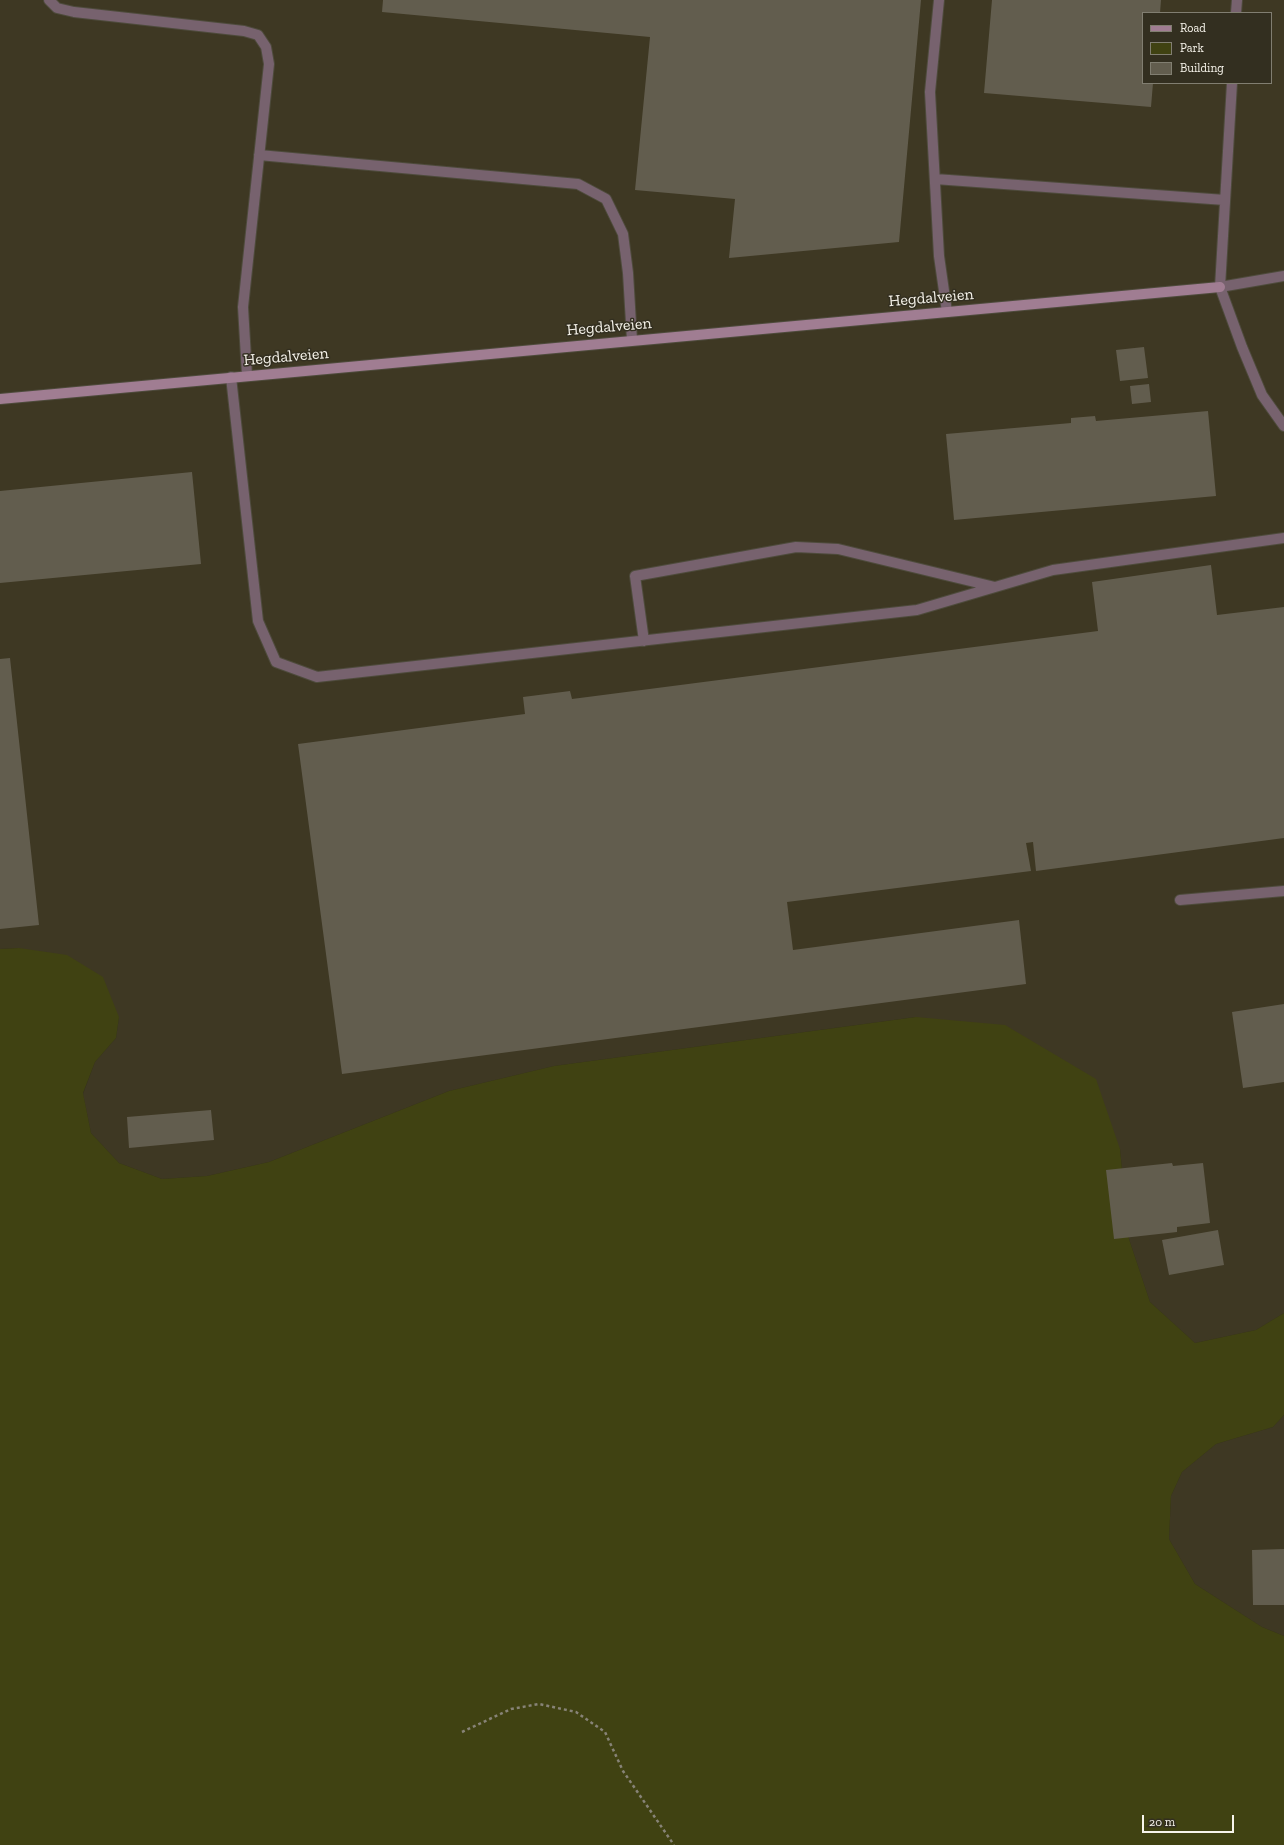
<!DOCTYPE html>
<style>
body{margin:0}
#map{position:relative;width:1284px;height:1845px;overflow:hidden;background:#332f20;font-family:"Zilla Slab",serif}
canvas{display:block}
.legend{position:absolute;left:1142px;top:12px;width:130px;height:72px;box-sizing:border-box;background:#332f20;border:1px solid #817e71;margin:0;padding:5px 7px;list-style:none;font-size:12px;color:#f7f4eb}
.legend li{display:flex;align-items:center;gap:8px;height:20px}
.legend b{width:20px;border:1px solid #817e71}
.scale{position:absolute;left:1142px;top:1815px;width:92px;height:18px;box-sizing:border-box;border:2px solid #f7f4eb;border-top:0;padding-left:5px;font-size:12px;line-height:14px;white-space:nowrap;color:#f7f4eb;-webkit-text-stroke:3px #332f20;paint-order:stroke}
</style>
<div id="map">
<canvas width="1284" height="1845"></canvas>
<ul class="legend">
<li><b style="height:5px;background:#a07d92"></b>Road</li>
<li><b style="height:11px;background:#404212"></b>Park</li>
<li><b style="height:11px;background:#625d4e"></b>Building</li>
</ul>
<div class="scale">20 m</div>
</div>
<script>
const g = document.querySelector('canvas').getContext('2d');
g.lineJoin = 'round';
function fillPath(path, color) {
  g.fillStyle = color;
  g.fill(path, 'evenodd');
}
function poly(rows) {
  const path = new Path2D();
  for (const r of rows) {
    path.moveTo(r[0], r[1]);
    for (let i = 2; i < r.length; i += 2) path.lineTo(r[i], r[i + 1]);
  }
  return path;
}
function stroke(path, color, width, dash) {
  g.strokeStyle = color;
  g.lineWidth = width;
  g.lineCap = dash ? 'butt' : 'round';
  g.setLineDash(dash || []);
  g.stroke(path);
}
function label(font, color, halo, rows, align = 'center') {
  g.font = font + ' "Zilla Slab",serif';
  g.lineWidth = 3;
  g.setLineDash([]);
  g.textBaseline = 'middle';
  g.strokeStyle = halo;
  g.fillStyle = color;
  for (const [text, x, y, turn = 0] of rows) {
    g.save();
    g.translate(x, y);
    g.rotate((+turn || 0) * Math.PI / 180);
    g.textAlign = isNaN(turn) ? turn : align;
    if (halo) g.strokeText(text, 0, 0);
    g.fillText(text, 0, 0);
    g.restore();
  }
}
fillPath(poly([
 [0,0,1284,0,1284,1313,1256,1330,1195,1343,1150,1302,1129,1239,1120,1149,916,1017,554,1066,449,1091,269,1162,207,1176,162,1179,119,1163,91,1133,83,1094,95,1062,116,1038,119,1017,19,948,0,949],
 [1143,13,1271,13,1271,83,1143,83],
 [1284,1415,1284,1636,1262,1627,1195,1584,1169,1539,1171,1496,1182,1472,1216,1444,1273,1427]
]), '#3e3823');
fillPath(poly([
 [19,948,67,955,103,977,119,1017,116,1038,95,1062,83,1093,91,1133,119,1163,162,1179,207,1176,269,1162,449,1091,554,1066,916,1017,1005,1025,1096,1079,1120,1149,1129,1239,1150,1302,1195,1343,1256,1330,1284,1313,1284,1415,1273,1427,1216,1444,1182,1472,1171,1496,1169,1539,1195,1584,1262,1627,1284,1636,1284,1845,0,1845,0,949]
]), '#404212');
fillPath(poly([
 [383,0,921,0,899,242,729,258,735,199,635,190,650,37,382,12],
 [992,0,1161,0,1160,13,1143,13,1143,83,1153,83,1151,107,984,93],
 [1144,347,1148,378,1120,381,1116,350],
 [1149,384,1151,402,1132,404,1130,386],
 [1208,411,1216,496,954,520,946,434,1071,423,1071,418,1095,416,1096,421],
 [192,472,201,564,0,583,0,491],
 [1211,565,1217,615,1284,607,1284,838,1036,871,1033,842,1026,843,1031,871,787,902,793,950,1019,920,1026,984,342,1074,298,744,525,714,523,697,570,691,572,699,1098,631,1092,582],
 [10,658,39,925,0,929,0,659],
 [1284,1004,1284,1082,1243,1088,1232,1012],
 [211,1110,214,1140,129,1148,127,1117],
 [1172,1163,1173,1166,1203,1163,1210,1223,1177,1227,1177,1232,1114,1239,1106,1170],
 [1218,1230,1224,1265,1169,1275,1162,1240],
 [1284,1549,1284,1605,1253,1605,1252,1550]
]), '#625d4e');
const lane = poly([
 [49,0,57,8,74,12,244,31,258,35,266,47,269,64,243,307,247,375],
 [939,0,930,92,939,256,947,312],
 [1236,13,1237,0],
 [259,155,578,184,606,199,623,234,628,273,632,340],
 [935,179,1225,200],
 [1220,287,1232,83],
 [231,377,258,621,276,662,317,677,917,610,1053,570,1284,538],
 [644,641,635,576,796,547,838,549,995,587],
 [1180,900,1284,891]
]);
const street = poly([
 [1284,276,1220,287,1242,347,1262,395,1284,426]
]);
const secondary = poly([
 [0,399,1220,287]
]);
stroke(lane, '#4e4b3c', 12);
stroke(street, '#4e4b3c', 12);
stroke(secondary, '#4e4b3c', 12);
stroke(poly([
 [462,1732,511,1709,539,1704,576,1712,605,1732,623,1771,674,1845]
]), '#878377', 2.5, [3, 3]);
stroke(lane, '#77626e', 10);
stroke(street, '#77626e', 10);
stroke(secondary, '#a07d92', 10);
label('16px', '#f7f4eb', '#332f20', [
 ["Hegdalveien",931,298,-5],
 ["Hegdalveien",609,327,-5],
 ["Hegdalveien",286,357,-5]
]);
</script>
